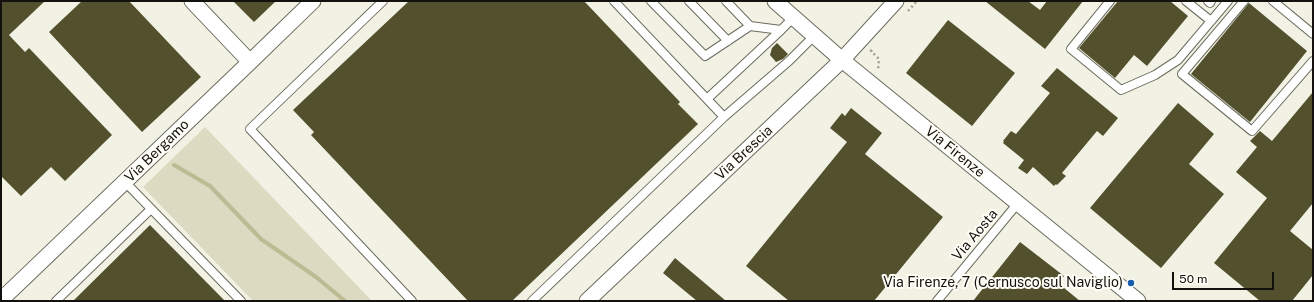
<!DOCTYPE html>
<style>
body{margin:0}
#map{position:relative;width:1314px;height:302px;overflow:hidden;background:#f2f2e4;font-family:"Public Sans",sans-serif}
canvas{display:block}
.frame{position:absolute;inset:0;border:2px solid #12110d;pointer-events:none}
.scale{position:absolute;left:1172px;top:272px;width:102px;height:18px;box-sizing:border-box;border:2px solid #12110d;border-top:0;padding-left:5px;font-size:12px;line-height:14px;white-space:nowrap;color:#12110d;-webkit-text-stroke:3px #fffef6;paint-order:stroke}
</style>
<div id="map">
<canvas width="1314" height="302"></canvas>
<div class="frame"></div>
<div class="scale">50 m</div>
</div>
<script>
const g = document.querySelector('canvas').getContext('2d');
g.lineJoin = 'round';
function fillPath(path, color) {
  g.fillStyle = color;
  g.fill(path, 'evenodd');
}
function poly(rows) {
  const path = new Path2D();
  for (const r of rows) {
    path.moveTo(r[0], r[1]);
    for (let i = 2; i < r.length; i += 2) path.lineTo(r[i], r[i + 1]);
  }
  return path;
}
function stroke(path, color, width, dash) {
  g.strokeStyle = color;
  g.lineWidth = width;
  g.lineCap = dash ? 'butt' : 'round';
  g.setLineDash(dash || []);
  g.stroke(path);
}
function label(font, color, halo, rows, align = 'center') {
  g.font = font + ' "Public Sans",sans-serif';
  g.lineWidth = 4;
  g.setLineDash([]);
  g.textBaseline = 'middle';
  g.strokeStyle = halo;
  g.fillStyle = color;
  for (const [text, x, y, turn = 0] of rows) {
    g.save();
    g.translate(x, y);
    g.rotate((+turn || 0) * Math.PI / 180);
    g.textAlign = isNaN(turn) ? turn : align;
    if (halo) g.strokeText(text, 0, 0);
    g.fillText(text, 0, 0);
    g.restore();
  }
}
fillPath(poly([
 [205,127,372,301,253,301,143,187]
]), '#dcdac0');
stroke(poly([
 [174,165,210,186,261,239,316,277,345,301]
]), '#bdbb94', 4);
fillPath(poly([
 [1,1,45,1,9,35,25,52,29,48,112,135,65,181,51,167,21,196,1,176],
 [82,1,129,1,201,77,142,132,49,32],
 [233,1,276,1,254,22],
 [409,1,584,1,680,102,678,104,698,124,512,301,468,301,311,135,314,132,293,110],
 [985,1,1028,1,1040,10,1047,1,1083,1,1045,49],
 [1118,1,1170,1,1188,16,1147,66,1134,55,1115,78,1079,48],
 [1249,3,1307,51,1250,122,1191,74],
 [948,20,1015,73,972,126,906,73],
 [777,43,788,54,783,59,776,62,770,55,772,48],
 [1057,68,1118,118,1103,136,1097,131,1062,173,1066,176,1057,185,1056,184,1054,186,1033,167,1027,174,1018,168,1024,160,1003,143,1004,141,1003,141,1011,131,1016,134,1050,93,1041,86],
 [1313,92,1313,203,1290,231,1313,250,1313,275,1292,301,1260,301,1214,263,1267,198,1236,172,1257,147,1250,141,1260,131,1272,141],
 [1178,103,1214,134,1189,164,1224,194,1161,268,1090,208],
 [851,108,882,133,865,154,943,217,874,301,789,301,746,266,847,142,830,128,842,113,845,116],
 [150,225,225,301,73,301],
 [1020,242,1064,276,1058,283,1080,301,973,301],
 [675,258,726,301,697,301,663,273]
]), '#53502d');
const service = poly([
 [383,1,250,129,412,301],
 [614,1,724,117],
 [651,1,705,56,750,26],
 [689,1,728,41],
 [726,1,750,26,781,30,793,18],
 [1110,1,1071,49,1121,90,1155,75,1178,60,1228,1],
 [1186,1,1211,21],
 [1208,1,1210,3,1211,1],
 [1244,1,1182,74,1252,131,1313,61],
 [1273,1,1313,34],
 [707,99,781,30],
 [125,182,241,301],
 [56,301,151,209],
 [532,301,724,117,789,61,814,36],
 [937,301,1018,203]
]);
const minor = poly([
 [192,1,250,62],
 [775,1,842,60,1138,301],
 [1,300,250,62,313,1],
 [587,301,842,60,896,1]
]);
stroke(service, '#6a6a5e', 10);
stroke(minor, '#6a6a5e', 17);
stroke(poly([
 [908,11,917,1],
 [872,50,871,51,879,59,878,71]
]), '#9e9e94', 2.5, [2, 3]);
stroke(service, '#fff', 8);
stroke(minor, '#fff', 15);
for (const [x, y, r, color] of [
 [1131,283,4,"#135dac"]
]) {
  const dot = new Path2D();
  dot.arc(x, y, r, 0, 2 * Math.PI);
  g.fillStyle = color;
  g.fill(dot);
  stroke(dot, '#fffef6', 1.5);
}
label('14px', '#12110d', '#fffef6', [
 ["Via Bergamo",157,151,-44],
 ["Via Firenze",955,152,39],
 ["Via Brescia",744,153,-43],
 ["Via Aosta",975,235,-50]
]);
label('14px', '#12110d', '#fffef6', [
 ["Via Firenze, 7 (Cernusco sul Naviglio)",1123,283]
], 'right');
</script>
